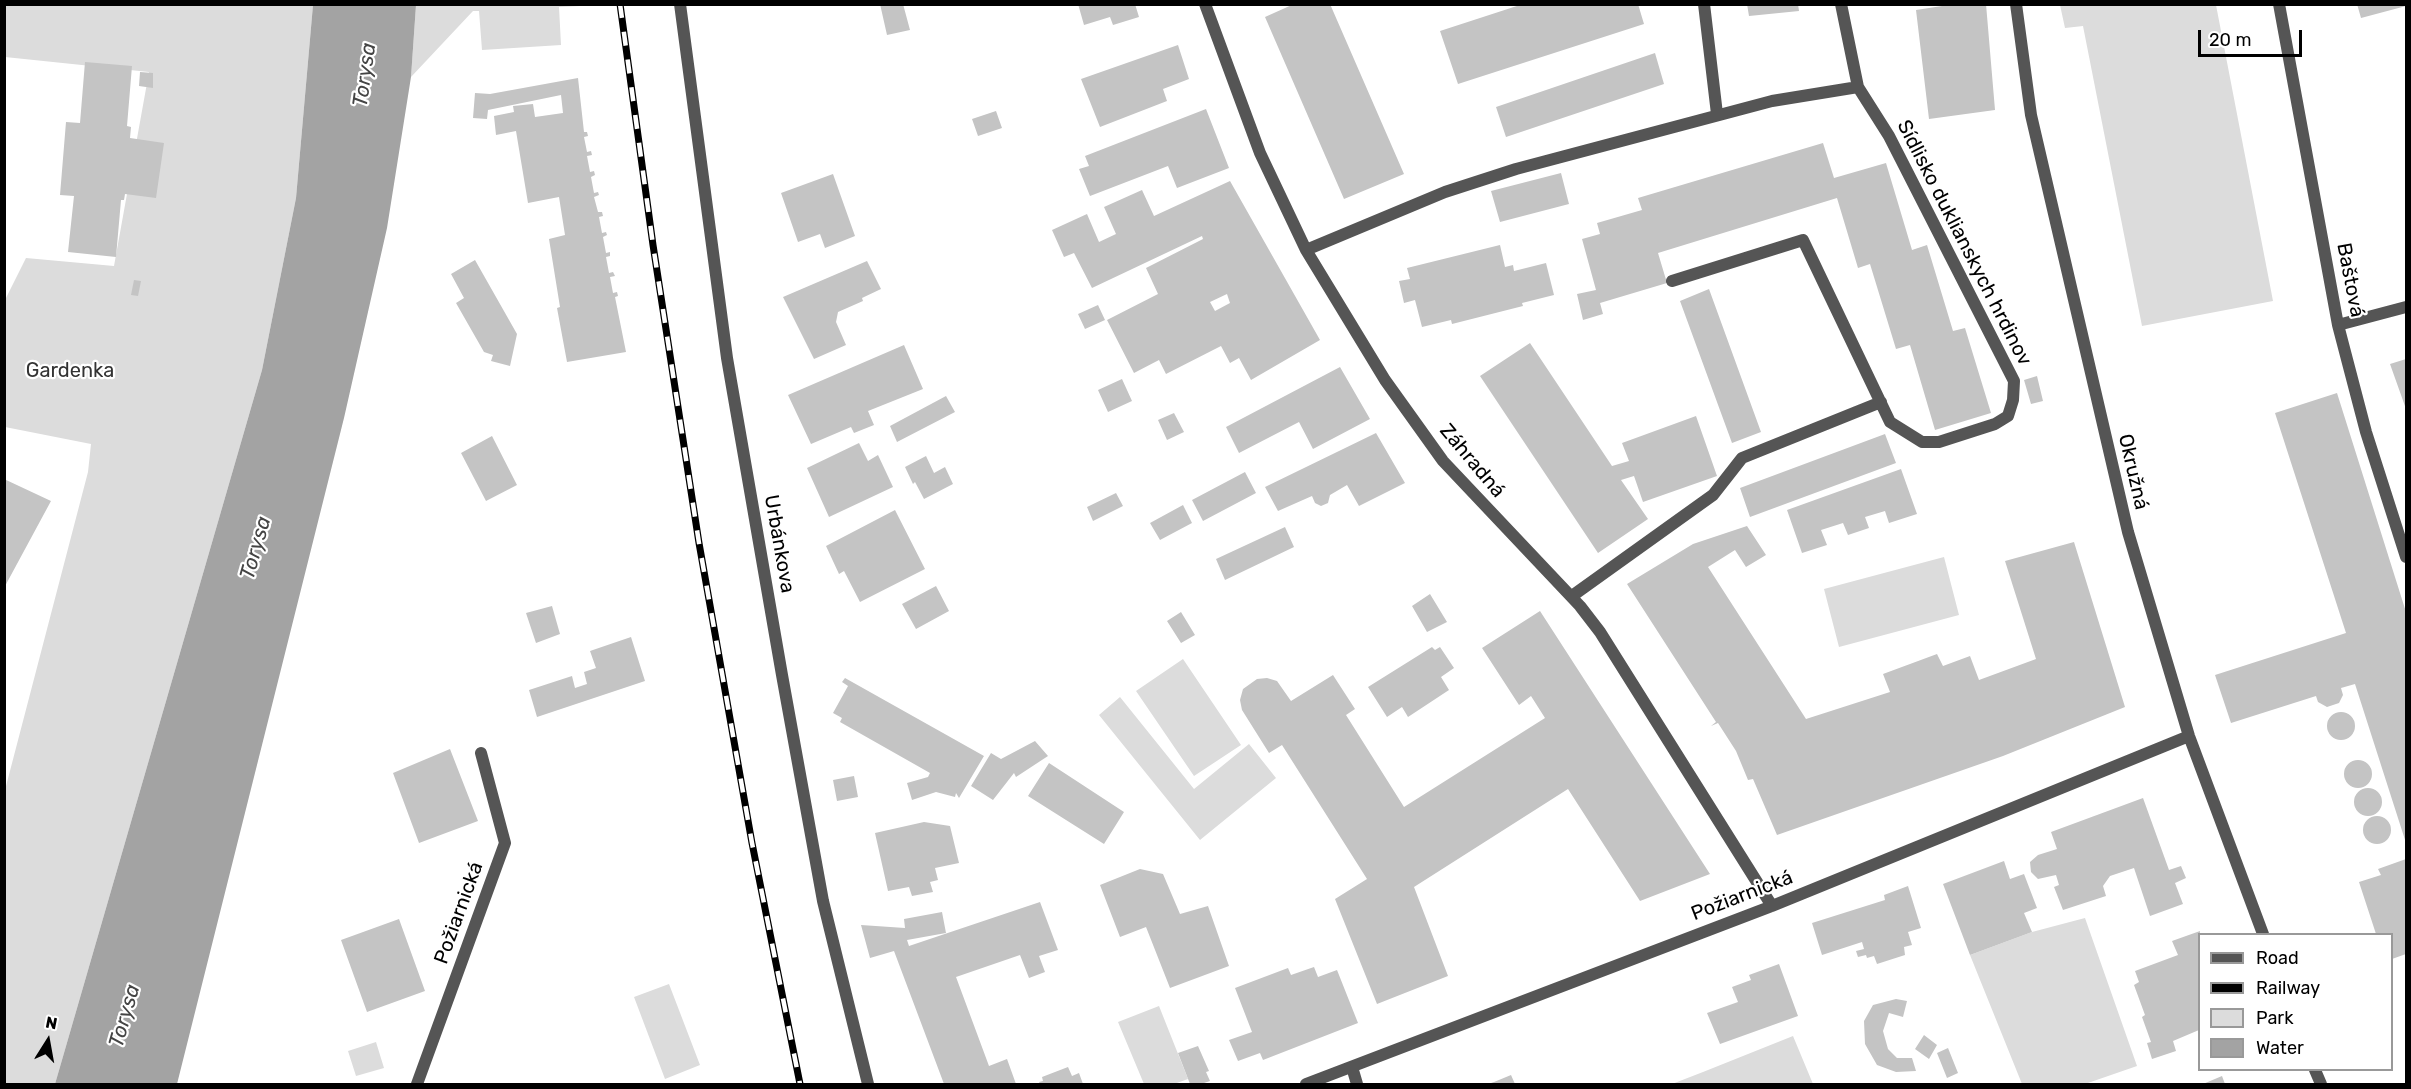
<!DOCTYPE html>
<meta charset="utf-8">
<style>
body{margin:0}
#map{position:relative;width:2411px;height:1089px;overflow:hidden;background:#fff;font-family:Rubik,sans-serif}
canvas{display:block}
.frame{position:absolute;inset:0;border:6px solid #000;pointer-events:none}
.legend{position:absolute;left:2198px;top:933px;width:195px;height:138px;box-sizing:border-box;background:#fff;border:2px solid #999;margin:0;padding:8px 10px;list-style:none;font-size:18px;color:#000}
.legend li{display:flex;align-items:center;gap:12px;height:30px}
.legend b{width:30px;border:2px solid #999}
.north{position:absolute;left:18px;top:1011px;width:60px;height:60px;-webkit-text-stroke:4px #fff;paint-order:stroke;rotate:11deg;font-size:16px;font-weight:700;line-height:24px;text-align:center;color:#000}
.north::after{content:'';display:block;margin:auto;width:21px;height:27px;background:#000;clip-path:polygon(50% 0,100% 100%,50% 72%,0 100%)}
.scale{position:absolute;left:2198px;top:30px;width:104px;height:27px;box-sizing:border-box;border:3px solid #000;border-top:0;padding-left:8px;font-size:18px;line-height:21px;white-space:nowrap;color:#000;-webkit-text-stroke:4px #fff;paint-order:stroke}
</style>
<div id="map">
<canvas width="2411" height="1089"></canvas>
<div class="frame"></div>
<ul class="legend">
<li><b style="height:8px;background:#555"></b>Road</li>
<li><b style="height:8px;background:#000"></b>Railway</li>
<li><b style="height:16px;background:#dcdcdc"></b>Park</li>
<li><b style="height:16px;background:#a3a3a3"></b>Water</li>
</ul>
<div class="north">N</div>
<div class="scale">20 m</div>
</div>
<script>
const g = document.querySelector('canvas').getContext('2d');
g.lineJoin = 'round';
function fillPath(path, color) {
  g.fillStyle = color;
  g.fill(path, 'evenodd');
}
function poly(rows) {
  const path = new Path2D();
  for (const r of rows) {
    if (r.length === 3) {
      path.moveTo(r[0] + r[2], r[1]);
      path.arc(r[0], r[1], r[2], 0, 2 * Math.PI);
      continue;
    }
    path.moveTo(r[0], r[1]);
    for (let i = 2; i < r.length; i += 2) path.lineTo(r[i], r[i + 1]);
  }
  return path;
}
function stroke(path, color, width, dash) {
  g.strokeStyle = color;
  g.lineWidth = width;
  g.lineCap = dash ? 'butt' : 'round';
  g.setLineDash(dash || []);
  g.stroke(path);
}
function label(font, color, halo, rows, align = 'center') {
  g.font = font + ' Rubik,sans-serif';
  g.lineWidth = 4.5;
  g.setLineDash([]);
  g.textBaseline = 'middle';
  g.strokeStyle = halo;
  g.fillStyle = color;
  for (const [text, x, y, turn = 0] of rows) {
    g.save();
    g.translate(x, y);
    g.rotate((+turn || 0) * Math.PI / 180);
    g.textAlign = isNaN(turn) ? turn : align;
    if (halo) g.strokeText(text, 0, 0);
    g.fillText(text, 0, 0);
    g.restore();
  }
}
fillPath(poly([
 [4,5,313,5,296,198,262,370,55,1084,5,1084,5,790,88,472,91,444,5,427,5,300,26,258,114,266,149,72,5,57],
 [416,5,601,5,559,7,561,45,482,50,479,11,473,11,411,77],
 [2060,5,2216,5,2273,301,2142,326,2083,26,2065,28],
 [1944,557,1959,615,1839,647,1824,589],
 [1183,659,1241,745,1194,776,1136,691],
 [1120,697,1194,789,1249,744,1276,778,1200,840,1099,715],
 [2085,918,2137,1066,2085,1084,2022,1084,1970,955,2032,932],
 [669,984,700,1065,665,1079,634,997],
 [1159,1006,1188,1079,1174,1084,1144,1084,1118,1022],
 [1793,1036,1813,1084,1672,1084,1703,1072],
 [376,1042,384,1068,356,1076,348,1051]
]), '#dcdcdc');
fillPath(poly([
 [313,5,416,5,411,77,387,228,344,418,177,1084,55,1084,262,370,296,198]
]), '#a3a3a3');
fillPath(poly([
 [880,4,903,4,910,30,887,35],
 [1078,4,1135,4,1139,17,1113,25,1110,17,1084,25],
 [1294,4,1330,4,1404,174,1344,199,1265,17],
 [1523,4,1638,4,1644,24,1458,84,1440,31],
 [1747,4,1798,4,1799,11,1749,16],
 [1955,4,1986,4,1995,110,1929,119,1916,10],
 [2357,4,2406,4,2406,6,2361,18],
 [1178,45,1189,79,1163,89,1167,101,1100,127,1081,79],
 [1655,53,1664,84,1506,137,1496,107],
 [85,62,132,66,127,126,131,127,130,138,164,143,156,198,125,194,124,200,121,200,116,257,68,252,74,196,60,195,66,122,80,123],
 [140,72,153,73,153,88,139,86],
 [578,78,584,132,587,132,588,136,584,137,587,152,591,151,592,155,587,156,590,172,594,171,595,175,591,177,594,193,598,192,599,195,594,197,598,212,602,212,603,216,599,217,602,233,606,232,607,235,603,237,606,253,610,252,610,256,606,257,609,273,613,272,615,276,610,277,613,293,617,292,618,296,615,297,626,352,567,362,557,308,560,307,549,239,565,235,559,197,528,203,516,131,496,135,494,116,514,112,513,106,533,104,535,117,563,113,561,95,488,110,487,119,473,118,475,93,490,94],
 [1206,109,1229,168,1177,188,1168,166,1090,196,1079,169,1089,166,1085,156],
 [996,111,1002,128,978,136,972,119],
 [1823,143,1834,178,1886,163,1912,250,1927,245,1953,331,1965,328,1991,413,1935,430,1910,345,1896,349,1870,264,1858,268,1837,198,1658,253,1667,283,1600,303,1603,314,1583,320,1577,294,1596,290,1582,239,1600,234,1597,223,1642,210,1638,198],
 [1561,173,1569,204,1500,222,1491,191],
 [833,174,855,236,825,248,820,234,798,242,781,193],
 [1230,181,1320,340,1251,380,1239,358,1230,363,1221,346,1166,374,1159,360,1134,373,1107,320,1158,294,1146,268,1203,239,1202,236,1092,288,1074,253,1064,257,1052,230,1087,214,1099,242,1116,234,1104,207,1142,190,1154,216],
 [1227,294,1230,303,1215,311,1210,302],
 [1500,245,1505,267,1513,265,1514,271,1546,263,1554,295,1522,303,1523,306,1452,324,1451,320,1422,327,1415,300,1404,303,1399,281,1410,279,1407,268],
 [475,260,517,334,510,366,491,361,493,355,484,352,456,303,464,298,451,274],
 [867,261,881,289,862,298,863,301,838,312,836,322,846,345,814,359,783,297],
 [134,280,141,281,138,296,131,295],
 [1709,289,1761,432,1732,443,1680,301],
 [1098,305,1105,320,1085,329,1078,314],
 [1530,343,1612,466,1629,461,1622,443,1696,416,1717,476,1643,502,1634,476,1621,480,1648,519,1598,553,1480,376],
 [904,345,923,389,868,411,874,425,854,433,851,427,811,444,788,395],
 [2406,359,2406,409,2390,364],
 [1340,367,1370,419,1313,449,1299,422,1239,453,1226,427],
 [2037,376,2043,401,2031,404,2024,380],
 [1122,379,1132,401,1108,412,1098,390],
 [2337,393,2406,612,2406,843,2355,684,2341,688,2343,695,2339,703,2327,707,2318,702,2316,696,2231,723,2215,675,2346,633,2275,413],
 [946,396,955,412,897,442,890,426],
 [1174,413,1184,432,1167,440,1158,420],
 [1376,433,1405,483,1359,506,1347,485,1330,495,1328,503,1321,506,1315,503,1312,496,1278,511,1265,487],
 [1885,434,1896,463,1750,517,1740,488],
 [492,436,517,485,486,501,461,453],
 [859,443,868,461,878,455,893,487,829,517,807,468],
 [926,456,934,473,945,467,953,484,924,499,915,482,913,484,905,467],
 [1901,469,1917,514,1889,523,1885,511,1865,517,1869,528,1848,535,1843,523,1821,530,1827,545,1802,553,1787,510],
 [1245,472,1256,493,1203,521,1192,500],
 [4,479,51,501,4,588],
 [1116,493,1123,506,1093,521,1087,507],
 [1183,505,1192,523,1160,540,1150,523],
 [895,510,925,569,860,602,844,571,839,574,826,546],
 [1747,526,1766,555,1746,567,1735,550,1708,567,1806,719,1890,692,1883,674,1937,654,1943,666,1970,656,1979,680,2036,659,2005,561,2074,542,2125,707,2003,756,1777,835,1753,779,1748,780,1736,751,1718,723,1711,726,1716,722,1627,584,1693,544],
 [1285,527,1294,547,1225,580,1216,559],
 [936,586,949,611,916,629,902,604],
 [1430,594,1447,622,1427,632,1412,606],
 [552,606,560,634,536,643,526,613],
 [1540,611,1710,874,1640,901,1568,789,1414,887,1448,976,1377,1004,1335,899,1367,879,1282,745,1269,753,1242,710,1240,700,1243,689,1257,679,1267,678,1277,681,1291,701,1333,675,1355,709,1346,715,1404,807,1545,718,1531,696,1519,705,1482,648],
 [1181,612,1195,635,1181,643,1167,621],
 [631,637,645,681,537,717,529,690,572,676,575,688,587,684,584,672,596,668,590,651],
 [1432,647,1435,650,1440,647,1454,668,1441,677,1449,690,1408,717,1402,707,1387,717,1368,687],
 [845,678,984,756,959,798,956,793,955,797,936,792,912,800,907,783,928,777,930,773,840,722,842,718,833,713,848,686,842,682],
 [2341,726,14],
 [1035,741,1048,756,1016,777,1014,773,993,800,971,786,991,753,1001,759],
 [450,749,478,821,419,843,393,773],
 [2358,774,14],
 [1049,763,1124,812,1104,844,1028,796],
 [854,776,858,797,837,801,833,780],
 [2368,802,14],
 [2143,798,2169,870,2181,866,2186,878,2175,883,2183,904,2150,916,2134,868,2110,876,2103,886,2106,896,2063,910,2054,887,2059,885,2056,875,2038,879,2031,872,2030,862,2038,855,2057,849,2051,832],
 [2377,830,14],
 [924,822,950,826,959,863,935,868,938,880,930,882,933,892,912,896,909,887,888,891,875,833],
 [2406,859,2406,954,2392,959,2392,934,2376,934,2359,882,2381,875,2378,869],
 [2004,861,2010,879,2024,874,2037,908,2024,913,2032,932,1970,955,1943,884],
 [1140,869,1163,874,1180,914,1208,906,1229,966,1170,988,1146,927,1120,937,1100,885],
 [1908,886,1921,928,1908,932,1912,945,1904,947,1905,955,1877,964,1874,956,1867,958,1866,955,1858,957,1856,951,1864,949,1862,942,1822,955,1812,923,1885,900,1884,895],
 [1040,902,1058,950,1039,956,1045,972,1029,978,1020,955,956,977,989,1066,1007,1059,1016,1084,944,1084,894,951,870,958,861,925,905,928,904,919,942,912,946,933,907,940,909,946],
 [399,919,425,991,367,1012,341,940],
 [2200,931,2199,1030,2173,1041,2176,1051,2152,1059,2147,1043,2151,1042,2142,1017,2145,1015,2134,985,2139,982,2135,971,2178,955,2172,941],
 [1779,964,1798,1016,1720,1044,1707,1013,1738,1002,1732,987,1751,980,1749,975],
 [1314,967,1318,977,1337,970,1358,1023,1263,1060,1260,1053,1238,1061,1229,1040,1252,1032,1235,988,1288,968,1291,975],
 [1896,999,1907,1001,1903,1017,1889,1013,1883,1031,1888,1049,1897,1058,1912,1058,1916,1071,1896,1072,1877,1065,1865,1044,1864,1021,1873,1005],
 [1924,1035,1937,1045,1929,1059,1915,1049],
 [1198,1046,1209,1071,1206,1072,1210,1081,1201,1084,1190,1084,1178,1053],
 [1948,1048,1958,1073,1947,1078,1937,1053],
 [1068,1067,1072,1076,1079,1073,1083,1084,1040,1084,1039,1082,1043,1081,1042,1077],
 [1511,1075,1515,1084,1488,1084,1494,1082],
 [2222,1076,2225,1084,2203,1084]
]), '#c4c4c4');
stroke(poly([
 [680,4,727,358,782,675,823,901,868,1084],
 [1205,4,1260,153,1306,250,1385,380,1443,461,1580,606,1600,632,1772,906],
 [1704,4,1717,114],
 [2016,4,2031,115,2128,532,2189,736,2263,934],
 [2279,4,2338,325,2366,432,2406,557],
 [1306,250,1445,192,1516,169,1772,101,1858,87],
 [1672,281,1803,240,1890,422,1922,442,1939,442,1995,424,2008,416,2013,400,2014,381,1889,136,1858,87,1841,4],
 [2338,325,2406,307],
 [1572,596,1713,495,1742,458,1881,402],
 [1352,1067,1357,1084],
 [2315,1070,2321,1084],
 [417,1084,505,843,481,753],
 [1306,1084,1772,906,2189,736]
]), '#555', 12);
const rail = poly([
 [620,4,653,245,699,543,752,843,800,1084]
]);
stroke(rail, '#000', 7);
stroke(rail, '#fff', 4.5, [14]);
label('20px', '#000', '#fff', [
 ["Sídlisko duklianskych hrdinov",1964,243,63],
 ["Baštová",2350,280,79],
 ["Záhradná",1472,461,50],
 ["Okružná",2133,472,77],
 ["Urbánkova",779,544,80],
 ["Požiarnická",1742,896,-21],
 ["Požiarnická",459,913,-70]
]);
label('20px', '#333', '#fff', [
 ["Gardenka",70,371]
]);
label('italic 21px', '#444', '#fff', [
 ["Torysa",365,75,-82],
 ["Torysa",256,548,-74],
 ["Torysa",125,1016,-74]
]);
</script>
